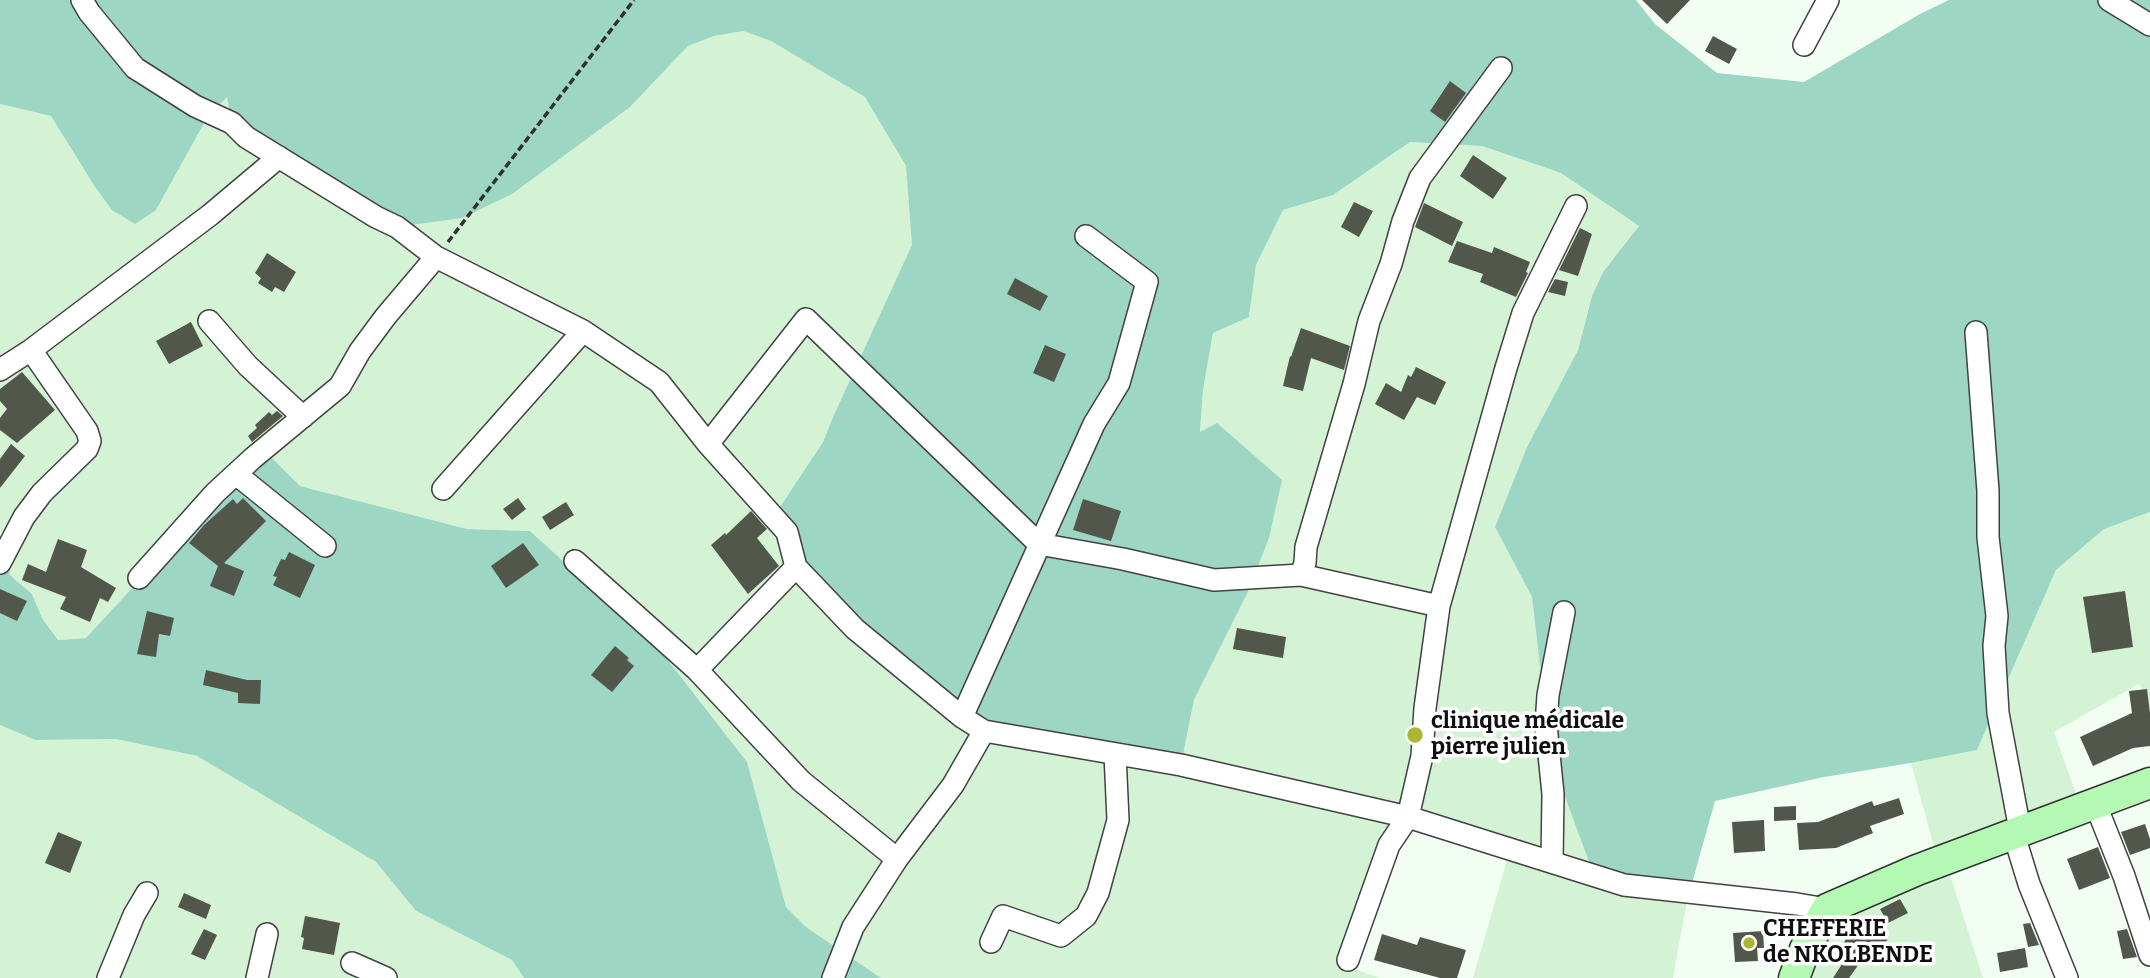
<!DOCTYPE html>
<meta charset="utf-8">
<style>
body{margin:0}
canvas{display:block;background:#f3fef3}
</style>
<canvas width="2150" height="978"></canvas>
<script>
const g = document.querySelector('canvas').getContext('2d');
g.lineJoin = 'round';
function fillPath(path, color) {
  g.fillStyle = color;
  g.fill(path, 'evenodd');
}
function poly(rows) {
  const path = new Path2D();
  for (const r of rows) {
    path.moveTo(r[0], r[1]);
    for (let i = 2; i < r.length; i += 2) path.lineTo(r[i], r[i + 1]);
  }
  return path;
}
function stroke(path, color, width, dash) {
  g.strokeStyle = color;
  g.lineWidth = width;
  g.lineCap = dash ? 'butt' : 'round';
  g.setLineDash(dash || []);
  g.stroke(path);
}
function label(font, color, halo, rows, align = 'center') {
  g.font = font + ' Bitter,serif';
  g.lineWidth = 7;
  g.setLineDash([]);
  g.textBaseline = 'middle';
  g.strokeStyle = halo;
  g.fillStyle = color;
  for (const [text, x, y, turn = 0] of rows) {
    g.save();
    g.translate(x, y);
    g.rotate((+turn || 0) * Math.PI / 180);
    g.textAlign = isNaN(turn) ? turn : align;
    if (halo) g.strokeText(text, 0, 0);
    g.fillText(text, 0, 0);
    g.restore();
  }
}
fillPath(poly([
 [743,31,771,41,865,96,906,166,913,245,833,417,823,442,780,507,1184,751,1194,700,1248,592,1269,538,1200,433,1203,390,1213,333,1249,317,1256,265,1283,210,1333,195,1410,142,1482,146,1561,173,1639,226,1603,272,1592,296,1578,350,1527,447,1495,527,1532,597,1546,717,1687,901,1673,978,1473,978,1509,853,1389,821,1357,970,1380,978,881,978,806,927,786,907,746,762,530,531,467,529,300,486,262,448,87,638,58,640,42,618,32,594,11,576,0,555,7,530,0,532,0,104,51,116,95,187,112,210,156,210,208,116,227,96,630,107,688,46,714,36],
 [2150,512,2150,707,2139,684,2054,732,2081,808,1946,862,1983,978,1789,978,1830,915,1939,865,1911,763,1977,750,2056,570,2104,529],
 [0,725,35,740,116,739,197,756,376,862,416,911,512,960,524,978,0,978]
]), '#d4f3d5');
fillPath(poly([
 [0,0,1636,0,1655,24,1717,73,1804,82,1920,14,1949,0,2150,0,2150,512,2104,529,2056,570,1977,750,1911,763,1824,777,1715,801,1687,901,1597,883,1561,786,1546,717,1532,597,1495,527,1527,447,1578,350,1592,296,1603,272,1639,226,1561,173,1482,146,1410,142,1333,195,1283,210,1256,265,1249,317,1213,333,1203,390,1200,432,1217,423,1282,480,1269,538,1248,592,1194,700,1181,765,1018,743,928,697,803,560,780,507,823,442,833,417,912,245,906,166,865,97,771,41,743,31,714,36,688,46,630,107,512,194,462,218,397,227,232,123,227,97,208,116,156,210,135,224,112,210,95,187,51,116,0,104],
 [262,448,300,486,467,529,530,531,659,649,747,762,786,907,806,927,881,978,524,978,512,960,416,911,376,862,197,756,116,739,35,740,0,725,0,555,11,576,32,594,42,618,58,640,86,638]
]), '#9ed6c4');
fillPath(poly([
 [1642,0,1690,0,1667,24],
 [1713,36,1737,49,1729,64,1705,51],
 [1450,81,1466,93,1445,122,1430,111],
 [1473,155,1507,178,1493,199,1460,176],
 [1354,202,1373,211,1359,237,1341,227],
 [1424,203,1463,222,1452,246,1415,227],
 [1580,228,1592,234,1578,276,1559,270],
 [1457,241,1492,253,1494,247,1530,262,1526,272,1528,273,1516,297,1480,282,1483,274,1448,262],
 [267,253,296,272,284,292,275,287,272,292,258,283,261,278,255,273],
 [1015,278,1048,296,1040,311,1007,294],
 [1555,279,1568,282,1565,296,1548,292],
 [191,322,203,346,169,364,156,341],
 [1301,328,1350,346,1344,370,1311,358,1303,391,1283,386,1290,356,1291,357],
 [1045,345,1066,354,1054,382,1033,373],
 [1416,367,1446,382,1435,405,1417,397,1404,420,1375,404,1386,383,1401,392,1408,375,1411,377],
 [22,372,55,410,17,443,0,430,0,418,7,409,0,401,0,389],
 [277,411,283,416,252,442,248,436,257,428,255,425,269,412,272,415],
 [11,444,25,456,0,488,0,459],
 [243,498,266,521,224,563,244,571,234,596,210,586,218,566,189,543,204,525,233,499,237,504],
 [518,498,526,509,512,520,503,509],
 [1083,499,1121,511,1111,541,1073,530],
 [566,502,574,515,550,530,542,517],
 [751,511,767,529,757,538,779,566,748,594,711,545,725,533,726,535],
 [58,539,87,550,81,567,116,588,108,602,100,598,90,622,60,609,66,597,22,580,28,564,46,572],
 [523,543,539,565,506,588,491,566],
 [289,552,315,565,300,598,273,585,277,577,273,576,281,559,285,560],
 [0,589,27,601,17,621,0,613],
 [2125,591,2133,647,2092,653,2083,597],
 [147,611,174,618,170,636,159,634,156,657,137,654],
 [1237,628,1286,637,1283,658,1233,649],
 [615,646,629,658,627,660,634,666,612,692,591,675],
 [206,670,247,680,261,680,260,704,238,703,238,693,203,685],
 [2147,689,2150,713,2150,746,2133,748,2093,766,2080,737,2132,713,2129,691],
 [1899,798,1904,814,1870,826,1873,833,1836,848,1799,850,1797,823,1818,822,1872,801,1874,806],
 [1796,806,1796,820,1774,821,1774,807],
 [1764,820,1765,851,1734,853,1732,822],
 [2145,824,2150,839,2150,848,2130,855,2121,832],
 [58,832,82,842,70,873,45,863],
 [2098,847,2110,878,2079,890,2067,859],
 [184,893,211,905,206,919,178,907],
 [1900,899,1908,913,1888,923,1880,909],
 [305,916,340,923,334,955,302,949,304,938,301,937],
 [2030,923,2039,945,2028,947,2023,924],
 [1852,924,1888,940,1869,950,1849,978,1833,978,1853,947,1844,943],
 [204,929,217,935,205,960,191,954],
 [2127,929,2137,957,2123,959,2117,931],
 [1763,931,1764,948,1757,948,1758,961,1735,962,1733,933],
 [1382,934,1417,945,1420,937,1466,950,1457,978,1440,978,1374,960],
 [2025,948,2028,967,2000,972,1997,953]
]), '#52574c');
const street = poly([
 [82,0,89,12,135,68,195,106,232,123,246,137,376,217,397,227,436,257,583,331,659,382,708,444,787,532,796,567,855,629,962,717,984,731,1181,765,1408,817,1624,885,1797,904,1827,909],
 [2109,0,2150,25],
 [1804,45,1828,0],
 [209,321,248,366,303,417],
 [1976,332,1988,491,1988,537,1997,616,1994,646,1998,713,2020,830],
 [0,370,31,350,210,215,279,157],
 [708,444,806,319,1039,544,1123,559,1214,580,1301,575],
 [236,474,325,546],
 [443,489,583,331],
 [575,561,697,670,801,781,897,859],
 [0,563,24,517,42,493,87,449,90,441,87,431,31,350],
 [139,578,215,493,253,458,340,386,360,351,386,316,436,257],
 [1439,606,1301,575,1305,563,1306,547,1354,384,1369,321,1391,264,1403,221,1420,178,1501,68],
 [697,670,796,567],
 [962,717,1094,424,1119,383,1147,282,1086,236],
 [2095,803,2124,876,2150,955],
 [2014,835,2029,884,2067,978],
 [1552,862,1553,794,1546,725,1548,695,1564,612],
 [991,942,1003,916,1061,936,1086,916,1098,893,1118,820,1115,754],
 [1348,960,1389,845,1408,817,1422,756,1425,708,1439,606,1506,368,1523,313,1576,206],
 [352,963,386,978],
 [108,978,134,915,147,893],
 [257,978,267,934],
 [833,978,853,927,897,859,953,785,984,731]
]);
const secondary = poly([
 [1794,978,1805,949,1827,909,1917,870,2150,783]
]);
stroke(street, '#424242', 24);
stroke(secondary, '#313131', 33);
stroke(poly([
 [448,242,634,0]
]), '#313131', 3.5, [7, 3.5]);
stroke(street, '#fff', 21);
stroke(secondary, '#b3f9b4', 30);
for (const [x, y, r, color] of [
 [1415,735,9,"#abb631"],
 [1749,943,7,"#abb631"]
]) {
  const dot = new Path2D();
  dot.arc(x, y, r, 0, 2 * Math.PI);
  g.fillStyle = color;
  g.fill(dot);
  stroke(dot, '#fff', 2.5);
}
label('bold 23px', '#0f0f0f', '#fff', [
 ["clinique médicale",1431,722],
 ["pierre julien",1431,748],
 ["CHEFFERIE",1763,930],
 ["de NKOLBENDE",1763,956]
], 'left');
</script>
